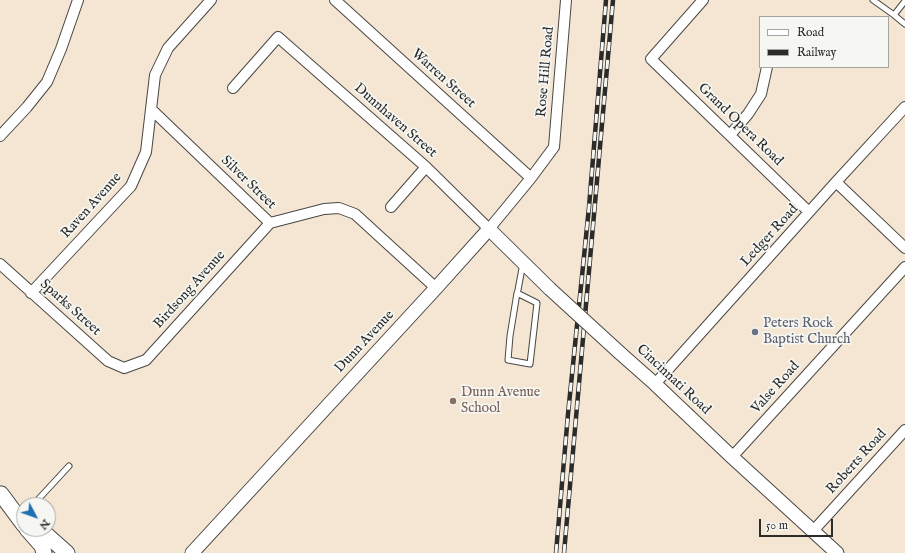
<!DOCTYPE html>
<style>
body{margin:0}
#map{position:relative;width:905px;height:553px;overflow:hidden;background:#f4e6d3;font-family:"IM FELL English",serif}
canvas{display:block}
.legend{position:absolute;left:759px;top:16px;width:130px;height:52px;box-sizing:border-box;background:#f6f6f2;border:1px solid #a5a5a2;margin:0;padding:5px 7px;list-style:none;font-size:12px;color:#2b2b2b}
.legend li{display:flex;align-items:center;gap:8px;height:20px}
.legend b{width:20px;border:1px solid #a5a5a2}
.north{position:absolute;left:16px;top:497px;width:40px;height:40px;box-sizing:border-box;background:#f6f6f2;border:1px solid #a5a5a2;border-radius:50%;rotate:131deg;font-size:11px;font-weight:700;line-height:16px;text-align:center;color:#2b2b2b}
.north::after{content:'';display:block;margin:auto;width:14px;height:18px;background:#1f6fb2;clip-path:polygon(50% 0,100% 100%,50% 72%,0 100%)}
.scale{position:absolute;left:759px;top:519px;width:74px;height:18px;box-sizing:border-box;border:2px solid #2b2b2b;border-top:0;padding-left:5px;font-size:12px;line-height:14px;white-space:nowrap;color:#2b2b2b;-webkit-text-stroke:3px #f6f6f2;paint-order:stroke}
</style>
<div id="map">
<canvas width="905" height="553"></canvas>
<ul class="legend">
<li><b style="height:5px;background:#fff"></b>Road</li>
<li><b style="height:5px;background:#2b2b2b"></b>Railway</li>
</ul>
<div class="north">N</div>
<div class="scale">50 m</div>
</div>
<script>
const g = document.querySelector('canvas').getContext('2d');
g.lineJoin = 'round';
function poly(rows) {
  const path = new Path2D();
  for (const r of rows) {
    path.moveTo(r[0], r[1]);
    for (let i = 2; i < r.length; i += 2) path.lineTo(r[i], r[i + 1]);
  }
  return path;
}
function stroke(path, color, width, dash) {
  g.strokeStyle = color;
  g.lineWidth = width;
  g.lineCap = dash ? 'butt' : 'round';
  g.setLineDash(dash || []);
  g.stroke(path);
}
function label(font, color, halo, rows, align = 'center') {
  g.font = font + ' "IM FELL English",serif';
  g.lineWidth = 3.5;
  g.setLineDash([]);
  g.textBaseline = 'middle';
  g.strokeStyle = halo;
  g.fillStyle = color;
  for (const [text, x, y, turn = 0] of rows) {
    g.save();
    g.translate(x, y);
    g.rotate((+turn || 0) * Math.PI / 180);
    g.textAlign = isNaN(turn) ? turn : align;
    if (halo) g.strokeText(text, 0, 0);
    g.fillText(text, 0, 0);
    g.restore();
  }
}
const service = poly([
 [873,0,894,15,905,1],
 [894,15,905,24],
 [517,293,537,303,530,364,508,360,510,336,517,293,518,290,523,263],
 [33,505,69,466]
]);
const minor = poly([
 [335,0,531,178],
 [703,0,651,59,809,212],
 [233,88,278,37,426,167,489,229,531,178,554,147,566,0],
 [151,109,270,223],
 [730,135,748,114,761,94,767,67],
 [0,136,27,107,47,82,61,49,78,0],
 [836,182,905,248],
 [391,207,426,167],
 [270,223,324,209,339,208,355,214,436,288],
 [0,264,108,361,124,368,146,360,270,223],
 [31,293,131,186,146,152,155,75,168,48,211,0],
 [655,384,836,182,905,107],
 [732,457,905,267],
 [813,531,905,430]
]);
const tertiary = poly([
 [620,353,655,384,732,457,837,553],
 [192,553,436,288,489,229,550,289]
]);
const secondary = poly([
 [1,494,24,525],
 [27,529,42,546,44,553],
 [40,529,67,553]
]);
stroke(service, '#494744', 7);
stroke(minor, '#494744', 12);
stroke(tertiary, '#494744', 15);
stroke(secondary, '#494744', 17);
stroke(service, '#fff', 5);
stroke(minor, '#fff', 10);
stroke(tertiary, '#fff', 13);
stroke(secondary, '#fff', 15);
const rail = poly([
 [556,553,568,414,589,207,606,0],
 [564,553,613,0]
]);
stroke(rail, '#2b2b2b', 4.5);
stroke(rail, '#f6f6f2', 3, [9]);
const tertiaryBridge = poly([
 [550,289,620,353]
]);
stroke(tertiaryBridge, '#494744', 15, []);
stroke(tertiaryBridge, '#fff', 13);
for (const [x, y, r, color] of [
 [755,332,4,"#6b7280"],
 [453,401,4,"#8d6e63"]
]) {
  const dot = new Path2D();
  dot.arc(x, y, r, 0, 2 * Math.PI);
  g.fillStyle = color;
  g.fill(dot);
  stroke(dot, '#f6f6f2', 1.5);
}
label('14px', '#2b2b2b', '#f6f6f2', [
 ["Rose Hill Road",546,72,-85],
 ["Warren Street",443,79,42],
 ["Dunnhaven Street",395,121,41],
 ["Grand Opera Road",740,125,44],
 ["Silver Street",248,183,44],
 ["Raven Avenue",92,206,-48],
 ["Ledger Road",770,236,-48],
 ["Birdsong Avenue",190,290,-48],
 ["Sparks Street",70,308,42],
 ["Dunn Avenue",365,342,-47],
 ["Cincinnati Road",673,380,43],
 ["Valse Road",776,388,-48],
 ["Roberts Road",857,462,-48]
]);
label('14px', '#5b616d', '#f6f6f2', [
 ["Peters Rock",763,324],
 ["Baptist Church",763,340]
], 'left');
label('14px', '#785e54', '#f6f6f2', [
 ["Dunn Avenue",461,393],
 ["School",461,409]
], 'left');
</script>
